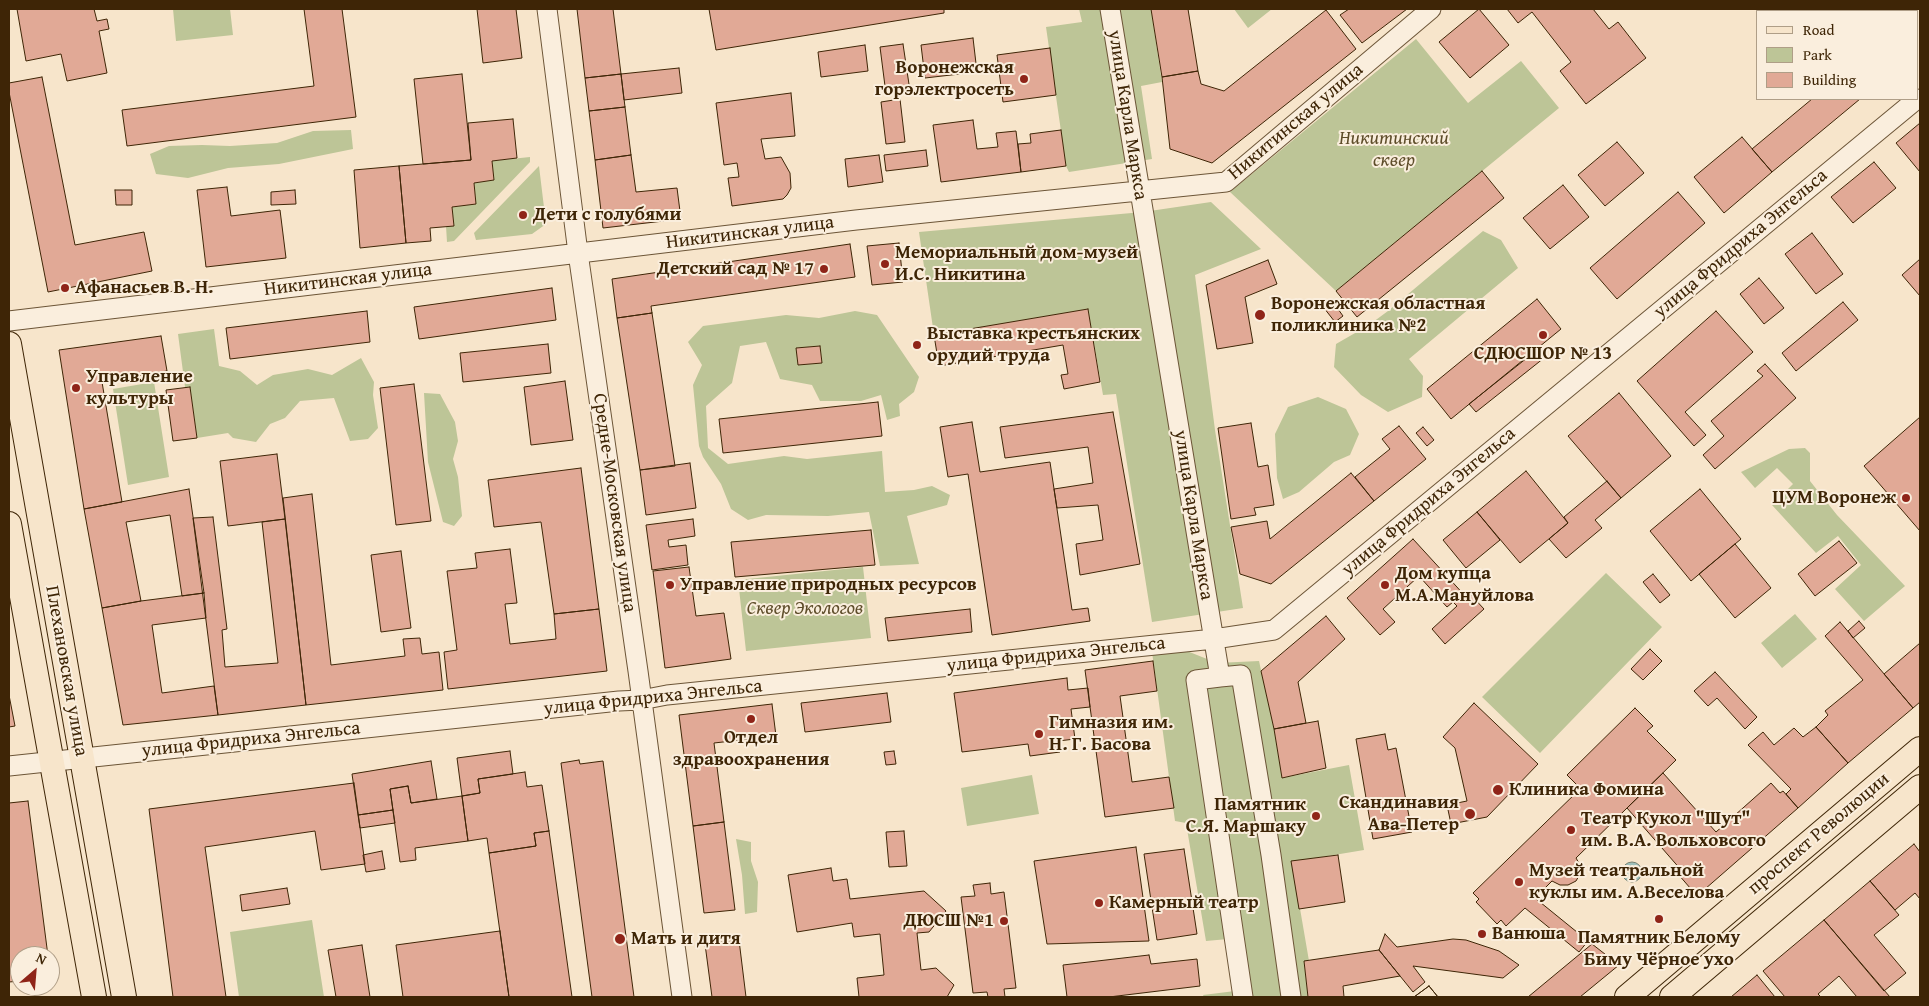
<!DOCTYPE html>
<meta charset="utf-8">
<style>
body{margin:0}
#map{position:relative;width:1929px;height:1006px;overflow:hidden;background:#f7e5cb;font-family:"Gentium Book Plus",serif}
canvas{display:block}
.frame{position:absolute;inset:0;border:10px solid #3e2506;pointer-events:none}
.legend{position:absolute;left:1756px;top:10px;width:162px;height:90px;box-sizing:border-box;background:#faeedd;border:1px solid #af9e87;margin:0;padding:6px 9px;list-style:none;font-size:15px;color:#3e2506}
.legend li{display:flex;align-items:center;gap:10px;height:25px}
.legend b{width:25px;border:1px solid #af9e87}
.north{position:absolute;left:10px;top:946px;width:50px;height:50px;box-sizing:border-box;background:#faeedd;border:1px solid #af9e87;border-radius:50%;rotate:27deg;font-size:14px;font-weight:700;line-height:20px;text-align:center;color:#3e2506}
.north::after{content:'';display:block;margin:auto;width:18px;height:22px;background:#8f2418;clip-path:polygon(50% 0,100% 100%,50% 72%,0 100%)}
</style>
<div id="map">
<canvas width="1929" height="1006"></canvas>
<div class="frame"></div>
<ul class="legend">
<li><b style="height:6px;background:#f7e5cb"></b>Road</li>
<li><b style="height:14px;background:#bdc597"></b>Park</li>
<li><b style="height:14px;background:#e1a996"></b>Building</li>
</ul>
<div class="north">N</div>
</div>
<script>
const g = document.querySelector('canvas').getContext('2d');
g.lineJoin = 'round';
function fillPath(path, color) {
  g.fillStyle = color;
  g.fill(path, 'evenodd');
}
function poly(rows) {
  const path = new Path2D();
  for (const r of rows) {
    if (r.length === 3) {
      path.moveTo(r[0] + r[2], r[1]);
      path.arc(r[0], r[1], r[2], 0, 2 * Math.PI);
      continue;
    }
    path.moveTo(r[0], r[1]);
    for (let i = 2; i < r.length; i += 2) path.lineTo(r[i], r[i + 1]);
  }
  return path;
}
function stroke(path, color, width, dash) {
  g.strokeStyle = color;
  g.lineWidth = width;
  g.lineCap = dash ? 'butt' : 'round';
  g.setLineDash(dash || []);
  g.stroke(path);
}
function label(font, color, halo, rows, align = 'center') {
  g.font = font + ' "Gentium Book Plus",serif';
  g.lineWidth = 4;
  g.setLineDash([]);
  g.textBaseline = 'middle';
  g.strokeStyle = halo;
  g.fillStyle = color;
  for (const [text, x, y, turn = 0] of rows) {
    g.save();
    g.translate(x, y);
    g.rotate((+turn || 0) * Math.PI / 180);
    g.textAlign = isNaN(turn) ? turn : align;
    if (halo) g.strokeText(text, 0, 0);
    g.fillText(text, 0, 0);
    g.restore();
  }
}
fillPath(poly([
 [173,9,230,9,233,35,176,41],
 [1079,9,1151,9,1162,82,1141,86,1152,159,1069,172,1066,166,1046,27,1082,22],
 [1234,9,1272,9,1248,28],
 [1416,39,1468,103,1521,61,1559,108,1336,291,1230,192],
 [351,130,353,149,279,164,228,168,188,178,156,174,150,154,169,146,202,145,230,146,277,143,313,131],
 [530,157,530,162,454,241,447,242,446,226,454,225,452,207,476,204,474,183,494,180,492,161],
 [539,166,546,224,532,234,476,240,474,233],
 [1211,202,1261,249,1195,275,1215,430,1243,608,1152,622,1116,394,1103,395,1088,309,934,335,919,232,1143,212],
 [1483,231,1501,240,1518,268,1409,359,1423,376,1422,397,1388,412,1361,395,1334,367,1336,344,1369,325,1388,311],
 [855,311,877,315,919,377,914,392,899,404,900,416,887,420,881,395,861,401,820,401,812,385,780,379,766,342,740,346,732,383,706,406,708,448,728,464,784,456,807,459,882,451,885,492,914,490,932,486,950,495,947,505,907,516,919,564,880,566,869,512,828,516,766,515,748,520,731,509,721,484,703,457,699,446,693,385,702,365,688,342,703,326,786,315,819,318],
 [820,346,822,363,798,365,797,348],
 [214,329,219,366,240,371,257,385,273,375,308,369,332,375,361,358,374,382,373,395,378,428,368,439,350,441,334,398,300,401,285,418,270,424,256,442,233,438,228,433,197,438,190,387,185,387,178,334],
 [154,382,169,477,128,485,113,389],
 [424,393,440,394,455,422,458,441,453,459,458,477,462,516,454,526,443,522,428,462],
 [1318,397,1346,409,1359,434,1350,455,1334,462,1299,492,1283,499,1277,478,1275,434,1288,407],
 [1805,448,1810,453,1810,481,1837,515,1905,586,1864,621,1835,589,1861,565,1838,536,1816,553,1772,505,1793,484,1777,468,1755,488,1741,472,1789,449],
 [863,567,871,638,746,651,738,580],
 [1606,573,1662,627,1540,753,1482,697],
 [1795,614,1817,639,1782,668,1761,643],
 [1182,649,1217,663,1259,661,1274,729,1282,778,1349,765,1364,850,1292,862,1309,961,1304,962,1308,997,1204,997,1203,995,1235,991,1228,939,1206,941,1186,823,1175,821,1152,652],
 [1032,775,1039,814,967,826,961,788],
 [736,839,751,842,751,861,758,882,757,912,745,914,742,875],
 [312,920,324,997,239,997,230,932]
]), '#bdc597');
const water = poly([
 [1632,872,10]
]);
fillPath(water, '#9dbfba');
stroke(water, '#778172', 1);
const building = poly([
 [17,9,94,9,97,21,107,19,109,29,99,31,107,73,67,81,61,54,26,61,17,9],
 [304,9,342,9,356,117,127,146,122,110,314,86,304,9],
 [477,9,516,9,522,58,483,63,477,9],
 [577,9,613,9,621,74,585,78,577,9],
 [709,9,944,9,944,13,716,50,709,9],
 [1151,9,1188,9,1198,71,1162,77,1151,9],
 [1349,9,1407,9,1362,43,1340,15,1349,9],
 [1479,9,1509,45,1470,78,1439,42,1479,9],
 [1507,9,1593,9,1609,29,1618,22,1646,58,1586,104,1560,71,1571,62,1532,12,1518,23,1507,9],
 [1843,9,1897,9,1894,11,1845,11,1843,9],
 [1326,10,1356,49,1212,163,1170,149,1162,77,1198,71,1201,84,1224,91,1326,10],
 [973,38,977,72,925,78,921,45,973,38],
 [903,44,910,91,886,94,880,47,903,44],
 [865,45,868,71,821,77,818,52,865,45],
 [1050,48,1056,95,1003,102,997,55,1050,48],
 [679,68,682,93,624,100,621,74,679,68],
 [462,74,471,160,423,164,414,79,462,74],
 [621,74,625,107,589,111,585,78,621,74],
 [42,77,75,245,144,232,152,271,48,292,9,92,9,83,42,77],
 [791,93,795,136,761,139,765,159,781,157,790,173,791,188,787,195,783,199,732,206,728,178,739,177,737,163,724,165,716,103,791,93],
 [900,99,905,142,886,144,881,102,900,99],
 [1812,99,1860,99,1772,172,1752,149,1812,99],
 [625,107,631,155,595,160,589,111,625,107],
 [513,119,517,158,492,161,494,180,474,183,476,204,452,207,454,226,430,228,431,241,406,243,399,166,471,160,468,123,513,119],
 [973,120,977,149,998,147,996,133,1016,131,1021,172,941,182,933,125,973,120],
 [1920,123,1920,172,1896,143,1920,123],
 [1061,130,1066,166,1021,172,1018,144,1031,143,1030,134,1061,130],
 [1742,137,1772,172,1724,213,1694,177,1742,137],
 [1617,142,1644,173,1605,206,1578,175,1617,142],
 [926,150,928,166,886,171,884,155,926,150],
 [631,155,636,192,677,188,681,219,603,228,595,160,631,155],
 [879,155,883,182,848,187,845,159,879,155],
 [1874,162,1896,188,1853,223,1831,197,1874,162],
 [399,166,406,243,360,248,354,170,399,166],
 [1482,171,1504,198,1357,317,1336,291,1482,171],
 [1563,185,1589,217,1550,249,1523,218,1563,185],
 [227,187,231,216,280,210,286,258,206,267,197,190,227,187],
 [115,190,132,190,132,205,116,205,115,190],
 [295,190,296,204,271,205,271,192,295,190],
 [1678,192,1705,223,1617,299,1590,268,1678,192],
 [1812,233,1843,274,1816,294,1785,254,1812,233],
 [899,243,903,282,872,285,867,246,899,243],
 [850,244,855,277,651,306,652,313,617,318,612,279,850,244],
 [1920,259,1920,296,1902,275,1920,259],
 [1268,260,1277,284,1245,297,1253,343,1217,349,1206,285,1268,260],
 [1759,278,1784,308,1764,324,1740,294,1759,278],
 [552,288,556,320,419,339,414,307,552,288],
 [1537,299,1561,329,1451,419,1427,389,1537,299],
 [1333,302,1343,316,1335,322,1324,308,1333,302],
 [1843,302,1858,320,1796,371,1782,353,1843,302],
 [1088,309,1100,382,1064,389,1061,375,1068,374,1063,345,939,366,934,335,1088,309],
 [367,311,370,342,230,359,226,328,367,311],
 [1716,311,1753,352,1685,412,1706,435,1694,446,1637,381,1716,311],
 [652,313,675,466,640,470,617,318,652,313],
 [161,336,167,371,102,382,122,502,84,509,59,350,161,336],
 [548,344,551,373,463,382,460,353,548,344],
 [820,346,822,363,798,365,796,348,820,346],
 [1537,350,1544,358,1476,412,1469,404,1537,350],
 [1765,364,1796,398,1715,469,1703,455,1724,436,1711,421,1763,376,1757,371,1765,364],
 [565,381,573,440,531,445,524,387,565,381],
 [414,384,431,521,396,525,380,388,414,384],
 [190,387,197,438,173,441,166,390,190,387],
 [1619,393,1671,456,1621,498,1568,436,1619,393],
 [878,402,882,436,723,453,719,419,878,402],
 [1113,412,1140,564,1080,575,1076,544,1103,540,1098,505,1057,508,1054,489,1093,483,1088,447,1005,458,1000,427,1113,412],
 [1920,417,1920,531,1864,466,1920,417],
 [972,422,980,472,1050,462,1072,610,1088,608,1090,621,992,635,968,474,948,477,940,427,972,422],
 [1251,423,1258,467,1268,465,1274,505,1254,508,1256,515,1231,519,1218,428,1251,423],
 [1399,426,1426,459,1374,501,1355,477,1390,449,1382,439,1399,426],
 [1423,427,1434,440,1427,446,1416,433,1423,427],
 [277,454,285,519,228,526,220,461,277,454],
 [690,463,696,508,646,515,640,470,690,463],
 [581,468,599,609,554,614,541,522,494,527,488,480,581,468],
 [1526,471,1568,523,1520,563,1477,512,1526,471],
 [1351,473,1374,501,1271,584,1240,574,1231,527,1267,521,1270,539,1351,473],
 [1607,481,1621,498,1595,520,1602,528,1566,558,1549,539,1568,523,1564,517,1607,481],
 [189,489,204,593,182,596,170,515,126,522,141,601,102,608,84,509,189,489],
 [1700,489,1741,539,1691,581,1650,531,1700,489],
 [312,494,331,665,405,656,403,639,420,638,422,654,439,652,443,690,306,705,283,498,312,494],
 [1477,512,1500,540,1466,568,1443,540,1477,512],
 [213,517,227,629,222,630,225,667,278,663,262,522,285,519,306,705,218,715,193,518,213,517],
 [693,519,695,536,668,540,669,547,686,545,688,565,652,570,646,525,693,519],
 [871,530,875,565,735,577,731,542,871,530],
 [1413,539,1467,598,1471,595,1484,609,1445,644,1432,629,1457,606,1453,602,1447,607,1419,576,1383,609,1395,622,1380,635,1347,598,1413,539],
 [1839,541,1857,563,1815,596,1798,574,1839,541],
 [1735,544,1771,588,1735,618,1699,574,1735,544],
 [510,549,517,603,505,604,510,644,556,639,554,614,599,609,607,671,448,689,444,652,457,650,447,571,477,568,475,553,510,549],
 [401,551,411,628,381,632,371,555,401,551],
 [689,567,696,616,724,613,731,659,665,668,653,571,689,567],
 [1653,574,1670,595,1660,603,1643,582,1653,574],
 [204,593,206,618,152,625,162,693,214,686,218,715,123,725,102,608,141,601,204,593],
 [970,609,972,632,888,641,885,618,970,609],
 [1326,616,1345,639,1298,682,1306,723,1274,729,1261,671,1326,616],
 [1859,621,1865,628,1853,638,1848,631,1859,621],
 [1840,622,1913,708,1848,763,1816,727,1828,715,1825,711,1863,680,1825,636,1840,622],
 [1920,643,1920,702,1913,708,1884,674,1920,643],
 [1650,649,1662,661,1643,680,1631,669,1650,649],
 [1153,661,1157,691,1120,696,1132,782,1169,777,1174,808,1105,817,1085,670,1153,661],
 [1715,672,1757,717,1745,729,1717,698,1708,706,1694,691,1715,672],
 [1067,678,1068,690,1088,688,1090,707,1071,709,1075,739,1058,741,1060,752,1030,756,1028,744,962,752,954,693,1067,678],
 [887,693,891,722,805,732,801,703,887,693],
 [9,695,15,726,9,727,9,695],
 [1474,703,1538,764,1487,817,1451,824,1447,805,1467,801,1455,748,1443,737,1474,703],
 [772,704,776,736,714,743,724,822,693,826,679,715,772,704],
 [1635,708,1653,726,1647,731,1676,760,1576,858,1580,865,1580,874,1576,881,1568,885,1560,885,1552,881,1535,898,1588,941,1579,952,1525,908,1506,926,1501,920,1497,924,1476,902,1479,899,1473,893,1579,790,1577,788,1575,790,1573,788,1577,785,1567,775,1635,708],
 [1318,721,1326,768,1282,778,1274,729,1318,721],
 [1816,727,1848,763,1798,808,1786,794,1791,789,1748,745,1763,732,1774,745,1794,728,1803,737,1816,727],
 [1385,734,1388,750,1396,748,1412,832,1373,839,1356,739,1385,734],
 [510,751,513,774,478,779,480,793,462,796,457,758,510,751],
 [894,751,896,764,886,765,884,752,894,751],
 [579,760,580,764,603,761,634,997,592,997,561,763,579,760],
 [431,761,437,799,411,803,408,786,390,789,393,810,358,815,352,774,431,761],
 [525,772,527,787,542,785,549,831,534,833,536,846,489,853,487,838,468,841,462,796,480,793,478,779,525,772],
 [1663,773,1716,832,1771,783,1780,793,1783,791,1798,808,1697,896,1678,874,1682,871,1627,808,1663,773],
 [354,783,365,864,321,870,315,831,205,847,226,997,173,997,149,809,354,783],
 [408,786,411,803,462,796,468,841,415,848,416,860,400,862,390,789,408,786],
 [28,801,48,956,20,956,20,981,9,982,9,803,28,801],
 [393,810,395,823,360,828,358,815,393,810],
 [724,822,735,910,704,913,693,826,724,822],
 [549,831,572,997,509,997,489,853,536,846,534,833,549,831],
 [904,831,907,866,889,867,886,832,904,831],
 [1914,844,1920,852,1920,899,1915,893,1895,910,1870,881,1914,844],
 [1136,847,1149,941,1047,944,1034,861,1136,847],
 [1184,849,1197,934,1157,940,1144,854,1184,849],
 [382,851,385,869,366,872,363,855,382,851],
 [1338,855,1345,902,1299,909,1291,861,1338,855],
 [831,868,833,881,847,879,850,899,924,891,946,911,929,932,917,933,921,970,936,968,954,985,947,997,854,997,859,997,857,978,884,975,880,934,854,937,852,923,797,932,788,875,831,868],
 [1870,881,1899,915,1874,935,1906,973,1884,991,1824,920,1870,881],
 [990,883,991,894,1004,892,1016,988,1004,989,1005,997,988,997,987,992,973,993,961,897,975,896,973,885,990,883],
 [287,888,290,904,242,911,240,895,287,888],
 [1824,920,1890,997,1857,997,1839,976,1818,994,1821,997,1785,997,1763,971,1824,920],
 [500,931,509,997,403,997,396,945,500,931],
 [1385,934,1397,947,1453,939,1466,940,1499,951,1519,965,1503,978,1413,966,1425,982,1413,992,1379,950,1385,934],
 [739,940,746,997,712,997,705,944,739,940],
 [1592,944,1619,965,1580,997,1528,997,1592,944],
 [362,945,370,997,336,997,328,950,362,945],
 [1379,950,1400,976,1343,986,1344,997,1308,997,1304,961,1379,950],
 [1149,955,1151,964,1197,959,1200,986,1109,997,1067,997,1063,965,1149,955],
 [1757,975,1775,997,1731,997,1757,975],
 [1429,986,1438,997,1414,997,1429,986],
 [1429,986,1438,997,1414,997,1429,986]
]);
fillPath(building, '#e1a996');
stroke(building, '#3e2506', 1);
const minor = poly([
 [547,9,578,253,638,671,682,997],
 [1110,9,1220,677,1241,675,1271,855,1291,997],
 [9,321,856,220,1226,182,1431,9],
 [1220,677,1196,680,1243,997],
 [9,766,619,701,641,700,667,695,1214,639,1274,630,1917,99]
]);
const major = poly([
 [9,344,124,997],
 [9,524,94,997],
 [1627,997,1920,749],
 [1672,997,1920,787]
]);
stroke(minor, '#6c5537', 21);
stroke(major, '#3e2506', 26);
stroke(minor, '#faeedd', 19);
stroke(major, '#f7e5cb', 24);
for (const [x, y, r, color] of [
 [1024,79,5,"#8f2418"],
 [523,215,5,"#8f2418"],
 [885,264,5,"#8f2418"],
 [824,269,5,"#8f2418"],
 [65,288,5,"#8f2418"],
 [1260,315,6,"#8f2418"],
 [1543,335,5,"#8f2418"],
 [917,345,5,"#8f2418"],
 [76,388,5,"#8f2418"],
 [1906,498,5,"#8f2418"],
 [670,585,5,"#8f2418"],
 [1385,585,5,"#8f2418"],
 [751,719,5,"#8f2418"],
 [1039,734,5,"#8f2418"],
 [1498,790,6,"#8f2418"],
 [1470,814,6,"#8f2418"],
 [1316,816,5,"#8f2418"],
 [1571,830,5,"#8f2418"],
 [1519,882,5,"#8f2418"],
 [1099,903,5,"#8f2418"],
 [1659,919,5,"#8f2418"],
 [1004,921,5,"#8f2418"],
 [1482,934,5,"#8f2418"],
 [620,939,6,"#8f2418"]
]) {
  const dot = new Path2D();
  dot.arc(x, y, r, 0, 2 * Math.PI);
  g.fillStyle = color;
  g.fill(dot);
  stroke(dot, '#faeedd', 2);
}
label('bold 19px', '#3e2506', '#faeedd', [
 ["Воронежская",1014,68,"right"],
 ["горэлектросеть",1014,90,"right"],
 ["Дети с голубями",533,215],
 ["Мемориальный дом-музей",895,253],
 ["И.С. Никитина",895,275],
 ["Детский сад № 17",814,269,"right"],
 ["Афанасьев В. Н.",75,288],
 ["Воронежская областная",1271,304],
 ["поликлиника №2",1271,326],
 ["Выставка крестьянских",927,334],
 ["орудий труда",927,356],
 ["СДЮСШОР № 13",1543,354,"center"],
 ["Управление",86,377],
 ["культуры",86,399],
 ["ЦУМ Воронеж",1896,498,"right"],
 ["Дом купца",1395,574],
 ["М.А.Мануйлова",1395,596],
 ["Управление природных ресурсов",680,585],
 ["Гимназия им.",1049,723],
 ["Н. Г. Басова",1049,745],
 ["Отдел",751,738,"center"],
 ["здравоохранения",751,760,"center"],
 ["Клиника Фомина",1509,790],
 ["Скандинавия",1459,803,"right"],
 ["Ава-Петер",1459,825,"right"],
 ["Памятник",1306,805,"right"],
 ["С.Я. Маршаку",1306,827,"right"],
 ["Театр Кукол \"Шут\"",1581,819],
 ["им. В.А. Вольховсого",1581,841],
 ["Музей театральной",1529,871],
 ["куклы им. А.Веселова",1529,893],
 ["Камерный театр",1109,903],
 ["ДЮСШ №1",994,921,"right"],
 ["Ванюша",1492,934],
 ["Памятник Белому",1659,938,"center"],
 ["Биму Чёрное ухо",1659,960,"center"],
 ["Мать и дитя",631,939]
], 'left');
label('19px', '#3e2506', '#faeedd', [
 ["улица Карла Маркса",1127,115,81],
 ["Никитинская улица",1296,122,-40],
 ["Никитинская улица",750,233,-7],
 ["улица Фридриха Энгельса",1741,244,-40],
 ["Никитинская улица",348,280,-7],
 ["улица Фридриха Энгельса",1429,502,-40],
 ["Средне-Московская улица",614,503,82],
 ["улица Карла Маркса",1193,515,81],
 ["улица Фридриха Энгельса",1056,655,-6],
 ["Плехановская улица",66,671,80],
 ["улица Фридриха Энгельса",653,698,-6],
 ["улица Фридриха Энгельса",251,740,-6],
 ["проспект Революции",1819,834,-40]
]);
label('italic 19px', '#5e4d2a', '#faeedd', [
 ["Никитинский",1394,139],
 ["сквер",1394,161],
 ["Сквер Экологов",805,609]
]);
</script>
